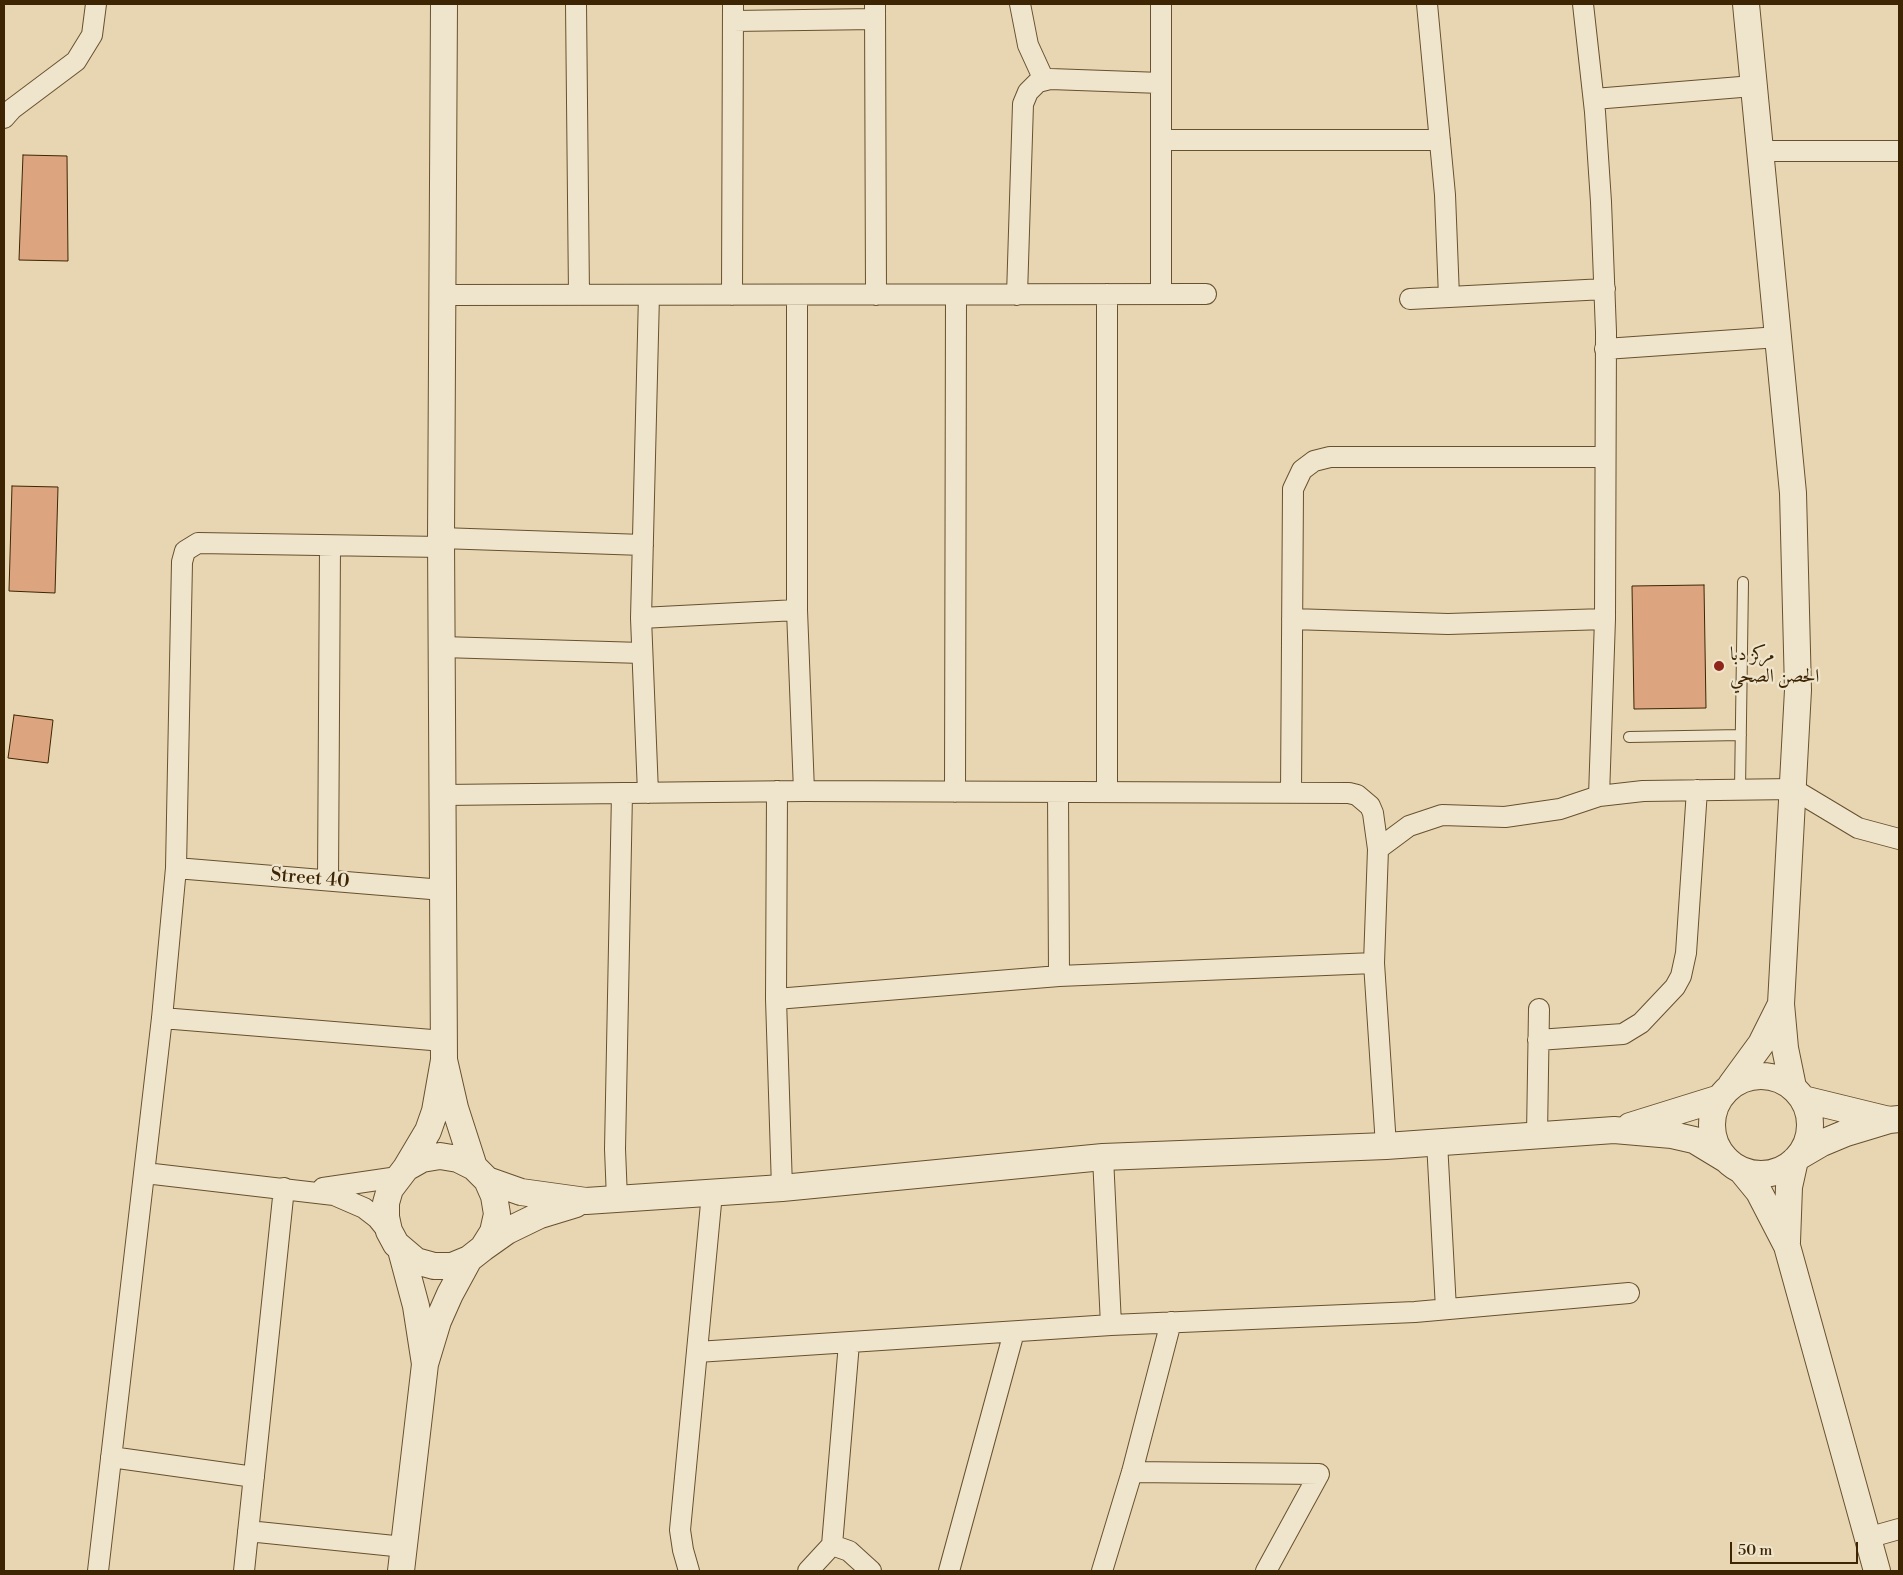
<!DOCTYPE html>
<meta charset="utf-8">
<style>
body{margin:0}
#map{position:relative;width:1903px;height:1575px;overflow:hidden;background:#e7d6b1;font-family:"Libre Bodoni",serif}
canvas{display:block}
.frame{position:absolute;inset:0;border:5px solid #3d2503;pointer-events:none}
.scale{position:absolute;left:1730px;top:1542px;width:128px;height:22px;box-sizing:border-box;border:2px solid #3d2503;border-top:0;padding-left:6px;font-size:15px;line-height:18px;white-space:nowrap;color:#3d2503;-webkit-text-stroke:4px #efe4cc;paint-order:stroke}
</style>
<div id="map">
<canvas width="1903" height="1575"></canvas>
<div class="frame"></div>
<div class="scale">50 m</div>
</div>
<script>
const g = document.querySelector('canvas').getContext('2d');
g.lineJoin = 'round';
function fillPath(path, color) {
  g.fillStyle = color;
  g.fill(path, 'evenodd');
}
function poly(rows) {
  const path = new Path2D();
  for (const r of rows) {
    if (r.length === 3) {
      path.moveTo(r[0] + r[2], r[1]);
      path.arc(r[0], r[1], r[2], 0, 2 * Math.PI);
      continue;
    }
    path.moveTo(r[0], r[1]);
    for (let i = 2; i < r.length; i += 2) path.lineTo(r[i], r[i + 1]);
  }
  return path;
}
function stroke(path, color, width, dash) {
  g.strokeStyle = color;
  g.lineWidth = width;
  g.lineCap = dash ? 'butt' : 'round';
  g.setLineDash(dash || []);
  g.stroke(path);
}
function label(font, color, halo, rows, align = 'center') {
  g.font = font + ' "Libre Bodoni",Amiri,serif';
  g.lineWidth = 4.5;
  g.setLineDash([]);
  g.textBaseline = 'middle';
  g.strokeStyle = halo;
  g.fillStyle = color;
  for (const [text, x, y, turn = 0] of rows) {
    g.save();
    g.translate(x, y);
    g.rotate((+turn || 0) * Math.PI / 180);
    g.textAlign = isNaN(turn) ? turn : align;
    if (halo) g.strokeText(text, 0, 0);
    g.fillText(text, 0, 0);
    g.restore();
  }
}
const building = poly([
 [23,155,67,156,68,261,19,260,23,155],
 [12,486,58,487,55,593,9,591,12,486],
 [1704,585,1706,708,1634,709,1632,586,1704,585],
 [14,715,53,720,48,763,8,758,14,715]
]);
fillPath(building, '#dda480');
stroke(building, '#3d2503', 1);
const service = poly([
 [1629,737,1741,735],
 [1740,789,1743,582]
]);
const minor = poly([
 [576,4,579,295],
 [875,4,876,295],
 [1020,4,1028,45,1044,80],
 [1161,4,1161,294],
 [1427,4,1445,195,1449,297],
 [1583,4,1595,112,1601,202,1606,332,1605,619,1599,796],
 [733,21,875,19],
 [1594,99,1753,86],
 [4,118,12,109,76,61,92,35,96,4],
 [1161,140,1440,140],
 [1760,151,1899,151],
 [442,295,1206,294],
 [732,295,733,4],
 [797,295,797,610,804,791],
 [1017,295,1023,104,1028,92,1038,82,1050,79,1161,83],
 [1410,299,1605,289],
 [1605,349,1779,337],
 [441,538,643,545],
 [641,618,797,610],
 [1292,619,1448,624,1605,619],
 [442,647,642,653],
 [777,791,776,999,782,1188],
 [955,792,956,295],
 [1058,792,1059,976],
 [1107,792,1107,294],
 [648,793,641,618,649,295],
 [1291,793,1293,489,1302,470,1314,461,1330,457,1605,457],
 [443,795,804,791,1349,793,1357,795,1370,806,1373,813,1378,849,1374,963,1386,1146],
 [1378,849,1409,826,1442,815,1505,817,1560,809,1599,796,1643,791,1793,789,1858,828,1899,839],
 [176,868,443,890],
 [328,880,330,546],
 [776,999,1059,976,1374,963],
 [162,1018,444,1041],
 [1538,1040,1623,1034,1641,1023,1675,987,1681,976,1686,953,1697,790],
 [1537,1135,1539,1009],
 [1437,1142,1446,1309],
 [1103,1157,1111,1325],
 [145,1173,334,1195,364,1208,377,1218,390,1234],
 [323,1188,398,1177],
 [617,1199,615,1149,622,793],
 [697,1352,1111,1325,1415,1312,1629,1293],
 [111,1457,254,1477],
 [1132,1472,1319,1474,1266,1571],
 [248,1531,404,1547],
 [1867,1538,1899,1529],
 [832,1545,849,1551,871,1571],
 [98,1571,162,1018,176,868,182,562,185,551,198,543,441,547],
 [244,1571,284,1188],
 [689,1571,683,1550,680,1530,712,1193],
 [808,1571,832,1545,849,1343],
 [949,1571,1014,1332],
 [1102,1571,1132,1472,1171,1322]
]);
const tertiary = poly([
 [444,4,441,538,444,1060],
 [1746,4,1793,493,1798,690,1781,1004],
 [1761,1125,49],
 [1731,1085,1761,1044,1781,1004,1785,1048,1793,1087],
 [1803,1099,1889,1120],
 [1630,1126,1720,1098],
 [1798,1157,1822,1143,1846,1133,1889,1120,1899,1119],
 [406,1168,428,1131,435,1111,444,1060,455,1108,474,1167],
 [1741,1170,1759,1192,1787,1246,1877,1571],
 [487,1180,521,1192,586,1201,782,1188,1103,1157,1386,1146,1614,1130,1672,1135,1694,1140,1727,1160],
 [1787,1242,1789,1187,1795,1160],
 [483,1248,507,1231,540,1215,576,1204],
 [401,1250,416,1306,425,1364,438,1321,450,1294,469,1259,483,1248,493,1232,497,1214,494,1196,487,1180,474,1167,458,1159,440,1156,422,1159,406,1168,390,1189,386,1203,386,1217,389,1231,396,1244,416,1261,434,1266,452,1266,469,1259],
 [401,1571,425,1364]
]);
stroke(service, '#68512e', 12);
stroke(minor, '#68512e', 22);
stroke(tertiary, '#68512e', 28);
stroke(service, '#efe4cc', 10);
stroke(minor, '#efe4cc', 20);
stroke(tertiary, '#efe4cc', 26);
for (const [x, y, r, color] of [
 [1719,666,6,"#8f2418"]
]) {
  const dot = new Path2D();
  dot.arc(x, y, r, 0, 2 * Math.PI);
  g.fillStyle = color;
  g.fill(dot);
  stroke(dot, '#efe4cc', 2);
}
label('19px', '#3d2503', '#efe4cc', [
 ["مركز دبا",1730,655],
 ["الحصن الصحي",1730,677]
], 'left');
label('19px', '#3d2503', '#efe4cc', [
 ["Street 40",310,879,5]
]);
</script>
